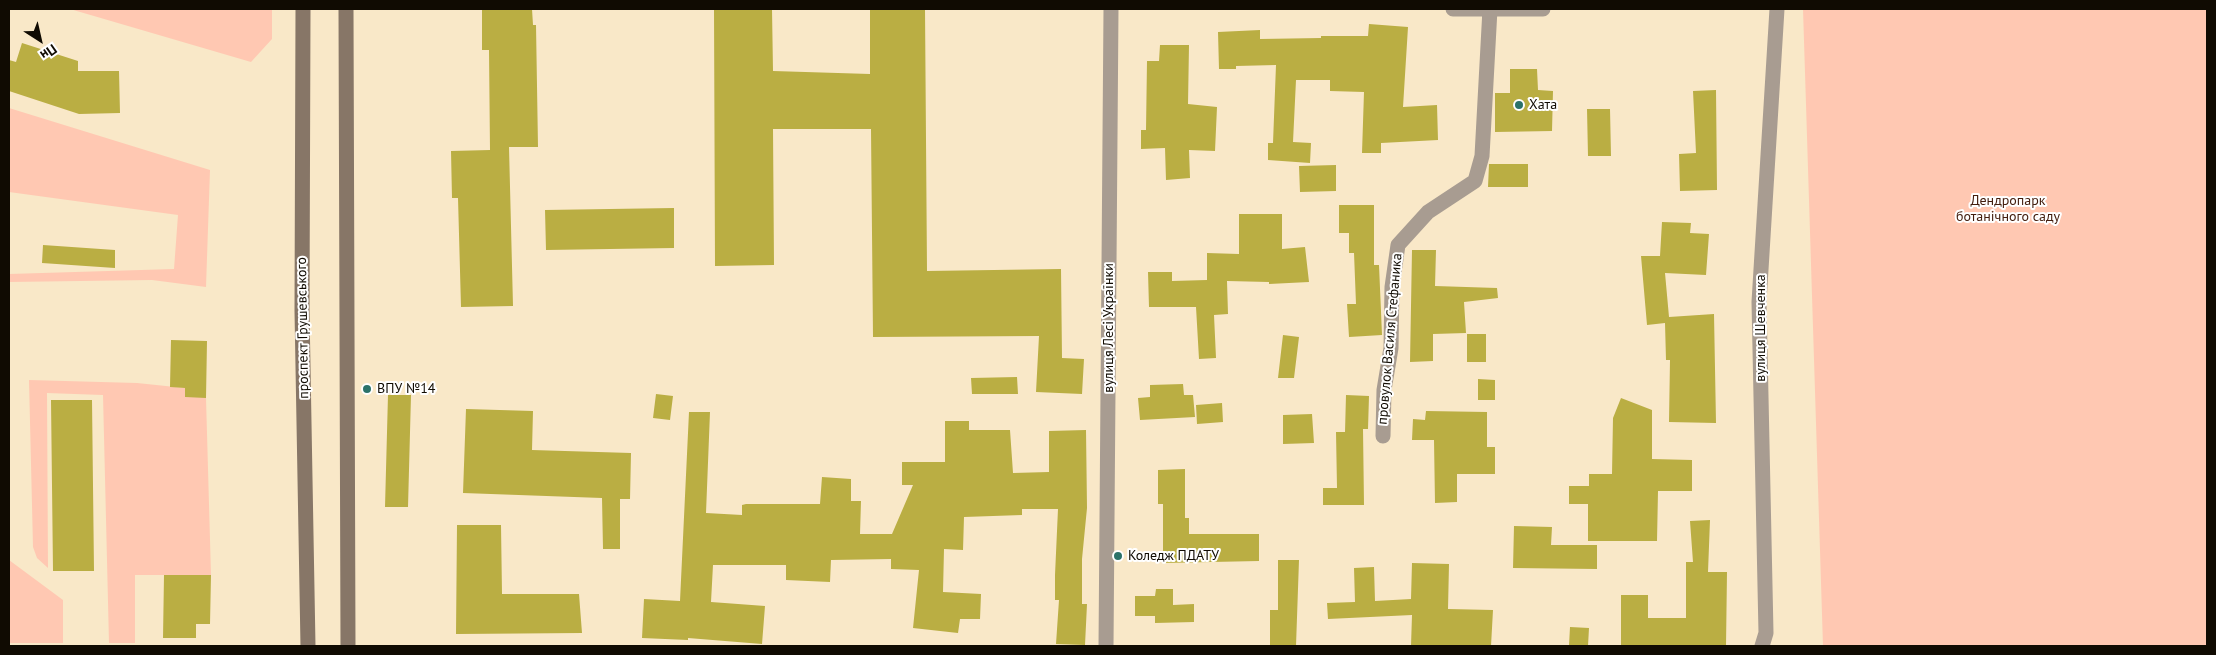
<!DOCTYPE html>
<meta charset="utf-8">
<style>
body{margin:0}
#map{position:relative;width:2216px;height:655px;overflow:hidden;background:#f9e8c8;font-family:"PT Sans",sans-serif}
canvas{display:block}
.frame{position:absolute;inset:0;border:10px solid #100b02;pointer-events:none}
.north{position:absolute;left:15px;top:15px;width:50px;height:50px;-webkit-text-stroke:4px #fff;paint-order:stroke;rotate:145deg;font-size:14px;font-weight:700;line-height:20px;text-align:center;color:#100b02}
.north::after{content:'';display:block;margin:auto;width:18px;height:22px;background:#100b02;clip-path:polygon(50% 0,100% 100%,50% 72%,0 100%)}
</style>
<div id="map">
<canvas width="2216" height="655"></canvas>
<div class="frame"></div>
<div class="north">Пн</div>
</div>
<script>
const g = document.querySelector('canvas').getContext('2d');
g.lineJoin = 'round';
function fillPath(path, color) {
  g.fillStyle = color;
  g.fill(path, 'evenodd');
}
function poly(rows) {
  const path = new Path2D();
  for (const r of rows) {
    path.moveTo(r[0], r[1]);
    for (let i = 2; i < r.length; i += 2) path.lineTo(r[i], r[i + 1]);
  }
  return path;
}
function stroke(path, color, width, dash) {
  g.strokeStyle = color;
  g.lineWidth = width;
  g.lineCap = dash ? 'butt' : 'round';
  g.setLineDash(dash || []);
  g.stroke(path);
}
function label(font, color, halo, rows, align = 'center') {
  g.font = font + ' "PT Sans",sans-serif';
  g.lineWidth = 4;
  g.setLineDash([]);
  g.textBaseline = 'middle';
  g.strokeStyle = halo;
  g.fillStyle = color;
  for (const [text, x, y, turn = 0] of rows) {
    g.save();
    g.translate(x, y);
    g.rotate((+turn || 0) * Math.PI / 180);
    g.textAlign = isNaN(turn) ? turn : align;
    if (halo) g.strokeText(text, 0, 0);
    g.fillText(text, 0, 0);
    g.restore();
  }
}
fillPath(poly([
 [70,9,272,9,272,39,251,62],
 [1803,9,2207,9,2207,646,1823,646],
 [9,108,210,170,206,287,152,280,9,282,9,274,174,269,178,215,9,192],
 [29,380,137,383,185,388,206,398,211,575,135,575,135,643,109,643,103,395,47,393,48,568,37,558,33,547],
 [9,560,63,600,63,643,9,643]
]), '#ffc8b2');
fillPath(poly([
 [482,9,532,9,533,25,536,25,538,147,509,147,513,306,461,307,458,198,452,198,451,151,490,150,489,50,482,50],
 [714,9,772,9,773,71,870,74,870,9,925,9,927,271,1061,269,1062,358,1084,359,1082,394,1036,392,1039,336,873,337,871,129,773,129,774,265,715,266],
 [1369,24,1408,27,1403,107,1437,105,1438,140,1381,143,1381,153,1362,153,1364,92,1330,91,1330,80,1296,80,1293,142,1311,143,1310,163,1268,160,1268,143,1273,143,1276,65,1236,66,1236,69,1219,69,1218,32,1260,30,1260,39,1321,38,1321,36,1368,36],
 [22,43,78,61,78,71,119,71,120,113,79,114,9,91,9,60,16,62],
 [1160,45,1189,45,1188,104,1217,107,1215,151,1189,150,1190,178,1166,180,1165,148,1141,149,1141,130,1146,130,1147,61,1159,61],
 [1510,69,1537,69,1538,90,1553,91,1552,131,1495,132,1495,93,1510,93],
 [1716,90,1717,190,1680,191,1679,154,1696,153,1693,91],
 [1587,109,1610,109,1611,156,1588,156],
 [1489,164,1528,164,1528,187,1488,187],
 [1336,165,1336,191,1300,192,1299,166],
 [1339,205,1374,205,1374,265,1379,265,1382,335,1349,337,1347,304,1356,304,1354,253,1349,253,1349,233,1339,233],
 [674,208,674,248,546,250,545,210],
 [1239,214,1282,214,1282,249,1305,247,1309,282,1269,284,1269,282,1227,281,1228,314,1214,315,1216,358,1199,359,1196,307,1149,307,1148,272,1172,272,1172,281,1207,280,1207,253,1239,254],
 [1662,222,1691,223,1690,233,1709,234,1706,275,1665,273,1669,317,1714,314,1716,423,1669,422,1670,360,1666,360,1665,323,1647,325,1641,256,1660,256],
 [43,245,115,250,115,268,42,263],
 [1412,250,1436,250,1435,286,1497,288,1498,298,1464,302,1466,333,1433,334,1433,361,1410,362],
 [1467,334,1486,334,1486,362,1467,362],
 [1283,335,1299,337,1294,378,1278,378],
 [171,340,207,341,206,398,185,397,185,388,170,387],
 [1017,377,1018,394,972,394,971,378],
 [1478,379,1495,380,1495,400,1478,400],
 [1183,384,1184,395,1193,395,1195,417,1140,420,1138,398,1150,397,1150,385],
 [656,394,673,396,670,420,653,418],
 [388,395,411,395,408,507,385,507],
 [1346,395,1369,396,1368,429,1363,429,1364,505,1323,505,1323,488,1337,488,1336,432,1345,432],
 [1621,398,1652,410,1652,459,1692,460,1692,491,1658,491,1657,541,1588,541,1588,504,1569,504,1569,486,1589,486,1589,474,1612,474,1613,418],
 [51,400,92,400,94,571,53,571],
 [1222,403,1223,422,1197,424,1196,405],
 [466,409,533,411,532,450,631,453,630,499,620,499,620,549,603,549,602,498,463,493],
 [1426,411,1487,412,1487,447,1495,447,1495,474,1457,474,1457,502,1435,503,1434,440,1412,440,1413,419,1425,420],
 [689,412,710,412,706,513,742,515,742,505,746,504,820,504,822,477,851,479,851,501,861,501,860,534,892,534,913,485,902,485,902,462,945,462,945,421,969,421,969,430,1010,430,1013,473,1049,472,1049,431,1086,430,1087,508,1082,559,1082,604,1087,604,1085,645,1056,644,1059,600,1055,600,1055,575,1058,509,1022,509,1022,515,964,517,963,550,944,549,943,592,981,594,980,619,960,619,958,633,913,628,919,570,891,569,891,559,831,560,830,582,786,580,786,565,713,565,711,602,765,606,762,644,688,638,688,640,642,638,644,599,680,601],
 [1312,414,1314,443,1283,444,1283,415],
 [1185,469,1185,518,1189,518,1189,534,1259,534,1259,561,1163,563,1163,504,1158,504,1158,470],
 [1710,520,1708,572,1727,572,1726,646,1621,645,1621,595,1648,595,1648,618,1686,618,1686,562,1693,562,1690,521],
 [457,525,501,525,502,594,579,594,582,633,456,634],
 [1514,526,1552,527,1551,545,1597,545,1597,569,1513,568],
 [1278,560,1299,560,1296,646,1270,646,1270,610,1278,610],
 [1412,563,1449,564,1448,609,1493,610,1491,646,1411,646,1412,615,1328,619,1327,603,1355,602,1354,568,1374,567,1375,601,1411,599],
 [164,575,211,575,210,624,196,624,196,638,163,638],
 [1156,589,1173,589,1173,605,1194,604,1194,622,1155,623,1155,616,1135,616,1135,596,1155,596],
 [1570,627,1589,628,1588,646,1569,646]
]), '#baae43');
stroke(poly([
 [1453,9,1543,9],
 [1383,436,1384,390,1391,348,1392,287,1398,245,1428,212,1475,181,1482,156,1490,9],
 [1762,646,1766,633,1759,302,1777,9]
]), '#a89c91', 15);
stroke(poly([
 [1106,646,1111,9]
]), '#a89c91', 15);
stroke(poly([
 [303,9,302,311,308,646],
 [346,9,348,646]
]), '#877667', 15);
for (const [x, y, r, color] of [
 [1519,105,5,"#2b7269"],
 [367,389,5,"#2b7269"],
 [1118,556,5,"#2b7269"]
]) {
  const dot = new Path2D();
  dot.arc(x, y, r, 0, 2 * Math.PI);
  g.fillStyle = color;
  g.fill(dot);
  stroke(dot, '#fff', 2);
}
label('14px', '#100b02', '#fff', [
 ["Хата",1529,105],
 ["ВПУ №14",377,389],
 ["Коледж ПДАТУ",1128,556]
], 'left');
label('14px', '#421d0d', '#fff', [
 ["Дендропарк",2008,201],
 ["ботанічного саду",2008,217]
]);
label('14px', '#100b02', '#fff', [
 ["проспект Грушевського",303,328,-91],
 ["вулиця Лесі Українки",1109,328,-90],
 ["вулиця Шевченка",1761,328,-90],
 ["провулок Василя Стефаника",1390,339,-85]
]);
</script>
